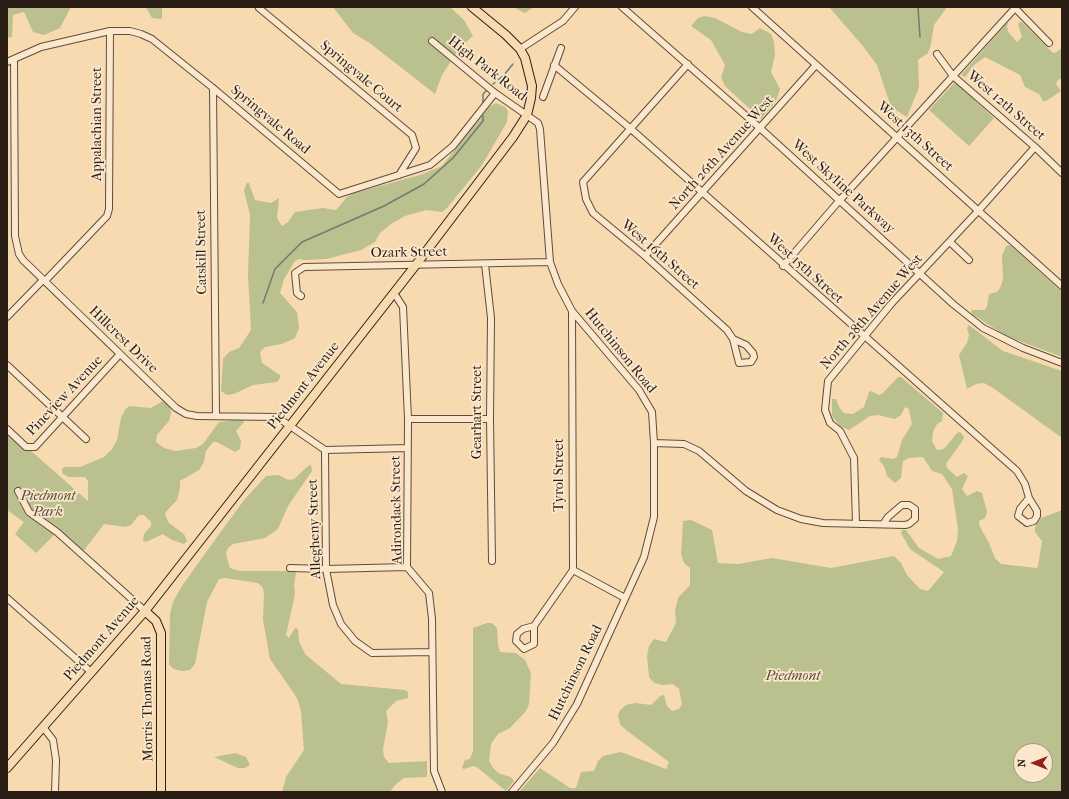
<!DOCTYPE html>
<style>
body{margin:0}
#map{position:relative;width:1069px;height:799px;overflow:hidden;background:#f8dab0;font-family:"IM FELL French Canon",serif}
canvas{display:block}
.frame{position:absolute;inset:0;border:8px solid #2b1e15;pointer-events:none}
.north{position:absolute;left:1013px;top:743px;width:40px;height:40px;box-sizing:border-box;background:#fae7cc;border:1px solid #a79783;border-radius:50%;rotate:270deg;font-size:11px;font-weight:700;line-height:16px;text-align:center;color:#2b1e15}
.north::after{content:'';display:block;margin:auto;width:14px;height:18px;background:#8f2418;clip-path:polygon(50% 0,100% 100%,50% 72%,0 100%)}
</style>
<div id="map">
<canvas width="1069" height="799"></canvas>
<div class="frame"></div>
<div class="north">N</div>
</div>
<script>
const g = document.querySelector('canvas').getContext('2d');
g.lineJoin = 'round';
function fillPath(path, color) {
  g.fillStyle = color;
  g.fill(path, 'evenodd');
}
function poly(rows) {
  const path = new Path2D();
  for (const r of rows) {
    path.moveTo(r[0], r[1]);
    for (let i = 2; i < r.length; i += 2) path.lineTo(r[i], r[i + 1]);
  }
  return path;
}
function stroke(path, color, width, dash) {
  g.strokeStyle = color;
  g.lineWidth = width;
  g.lineCap = dash ? 'butt' : 'round';
  g.setLineDash(dash || []);
  g.stroke(path);
}
function label(font, color, halo, rows, align = 'center') {
  g.font = font + ' "IM FELL French Canon",serif';
  g.lineWidth = 3.5;
  g.setLineDash([]);
  g.textBaseline = 'middle';
  g.strokeStyle = halo;
  g.fillStyle = color;
  for (const [text, x, y, turn = 0] of rows) {
    g.save();
    g.translate(x, y);
    g.rotate((+turn || 0) * Math.PI / 180);
    g.textAlign = isNaN(turn) ? turn : align;
    if (halo) g.strokeText(text, 0, 0);
    g.fillText(text, 0, 0);
    g.restore();
  }
}
fillPath(poly([
 [7,7,71,7,60,28,44,35,33,32,24,12,13,15,12,37,7,38],
 [146,7,162,7,162,19,152,18],
 [333,7,450,7,464,20,473,36,460,47,442,75,435,94,371,44,353,33],
 [513,7,534,7,525,13],
 [829,7,947,7,934,25,931,44,928,53,918,60,919,87,907,117,891,107,877,65,862,45],
 [1014,15,1008,22,1007,27,1009,33,1017,42,1022,37,1018,24,1020,22,1022,22,1052,52,1055,53,1062,48,1062,78,1058,80,1056,84,1061,91,1046,101,1043,101,1039,94,1025,87,1020,75,985,57,974,65,965,77,961,75],
 [704,16,715,18,742,32,752,34,760,28,771,34,774,42,775,55,771,72,780,89,776,101,761,119,725,86,721,77,725,65,711,40,691,26,698,18],
 [955,82,994,118,969,146,929,110],
 [496,103,505,107,508,111,507,122,482,165,447,208,442,212,426,210,405,216,391,224,380,233,375,242,361,250,326,259,305,260,299,259,295,261,284,279,280,293,297,312,299,328,295,338,282,344,265,347,260,352,262,363,280,375,280,378,277,382,253,385,234,394,227,395,221,391,223,359,229,352,239,348,251,330,248,276,250,215,244,190,247,183,249,183,255,200,271,203,279,198,277,218,282,226,288,222,295,212,323,208,336,210,347,197,354,193,420,175,442,166,489,107],
 [1010,245,1062,292,1062,357,1006,336,972,314,971,310,985,310,987,306,989,294,997,292,1000,288,1003,279,1002,256,1006,246],
 [969,325,1003,351,1062,371,1062,438,993,388,984,383,976,384,967,389,959,355,967,343,969,335,967,328],
 [898,377,901,377,943,413,942,421,937,424,933,432,932,441,937,450,944,449,957,433,960,432,964,437,963,440,946,464,947,468,957,477,964,473,968,476,962,489,967,496,977,491,982,493,987,512,985,518,979,521,980,527,989,543,995,558,1001,564,1037,568,1038,566,1042,541,1035,532,1035,527,1041,518,1062,510,1062,792,519,792,540,768,570,788,576,788,581,772,594,771,598,761,603,756,621,752,666,769,669,762,626,730,620,724,618,716,620,710,626,705,636,703,651,705,660,696,664,695,667,706,672,711,679,709,682,704,679,689,673,684,662,685,654,683,649,677,647,656,649,646,654,639,666,642,676,623,675,611,678,598,690,585,690,568,684,563,681,554,683,521,691,520,712,530,718,563,738,564,772,558,831,568,894,556,901,563,907,575,920,589,928,591,944,572,910,549,901,533,902,530,906,530,919,548,938,559,951,556,957,541,958,529,952,489,942,474,932,471,923,457,909,458,903,461,901,478,895,483,887,476,884,466,879,460,881,457,894,459,897,457,902,440,912,424,909,409,905,407,901,415,895,419,878,415,870,416,849,430,840,426,832,416,832,399,836,399,839,407,844,413,853,414,864,407,869,392,871,391,879,395,882,394],
 [1021,751,1045,751,1045,775,1021,775],
 [163,401,167,402,170,405,171,413,169,421,157,435,156,442,164,448,175,451,196,448,203,444,219,422,242,419,244,422,236,431,241,441,240,449,235,452,217,442,213,442,206,451,204,462,199,470,180,481,180,488,177,500,165,513,166,517,169,523,184,534,187,541,184,544,172,540,163,534,146,542,143,541,144,534,151,526,151,522,144,515,139,515,131,525,126,527,104,524,82,553,57,532,36,553,15,534,24,522,7,510,7,430,88,501,88,481,85,477,68,477,62,473,62,469,64,467,80,467,104,457,112,449,117,440,121,418,125,410,129,406,151,408],
 [311,465,312,471,288,506,278,529,265,538,233,544,229,547,226,552,227,558,230,568,240,571,295,571,296,573,294,586,295,594,286,635,289,638,295,628,298,629,299,641,305,654,341,684,405,690,408,692,408,698,396,701,386,711,388,722,383,749,384,757,389,763,427,761,427,777,404,778,395,785,390,792,282,792,286,777,304,750,301,711,297,698,270,659,263,620,264,594,263,588,258,583,225,578,219,579,207,602,195,664,190,670,182,671,174,669,169,665,170,614,173,602,182,586,209,548,244,500,266,476,279,475,288,480,294,479,308,466],
 [487,623,492,623,497,628,498,645,500,652,516,653,525,660,531,673,529,704,526,711,510,728,498,734,491,744,489,761,494,769,500,774,511,777,514,781,506,791,478,768,474,766,464,769,462,768,465,760,470,759,473,751,473,628],
 [235,753,246,757,250,765,245,768,238,768,214,757]
]), '#bac08e');
stroke(poly([
 [918,7,920,37],
 [493,84,504,75,513,64],
 [483,105,483,94,487,90],
 [263,303,275,269,302,242,384,206,424,184,453,158,483,121,483,116]
]), '#727a76', 1.5);
const minor = poly([
 [622,7,761,129,953,304,983,328,1023,348,1062,363],
 [752,7,1062,286],
 [259,8,412,135,416,148,399,175],
 [1015,8,1049,43],
 [432,41,495,93,538,123,540,129,550,262,558,284,572,311,639,390,652,412,654,443,654,517,644,557,577,704,553,743,512,792],
 [520,49,563,21,575,7],
 [937,54,953,76,1035,147,1062,173],
 [14,59,15,236,19,254,23,260,176,408,186,414,197,416,277,417,325,450,408,448],
 [7,62,41,47,110,31,130,31,141,34,152,39,213,88,339,194,430,165,453,146,495,93],
 [688,64,583,182,586,199,593,213,645,256,727,330,733,339],
 [554,65,631,129,1017,471,1025,484,1029,498],
 [213,88,216,416],
 [543,97,561,48],
 [950,242,969,260],
 [645,256,816,65],
 [485,264,491,318,490,419,492,561],
 [783,266,839,201,1016,7],
 [394,293,403,307,408,419,407,567,429,593,432,619,434,771,442,792],
 [301,296,297,293,295,273,304,267,550,262],
 [7,317,42,281,45,281,107,216,109,209,110,31],
 [733,339,746,345,753,353,754,357,751,362,739,363,733,339],
 [7,365,86,439],
 [408,419,490,419],
 [7,429,26,447,35,447,120,354],
 [654,443,684,444,699,451,746,491,777,510,801,519,823,523,905,525,909,524,915,519,915,509,909,505,902,505,888,517,884,523],
 [325,450,326,569,333,605,341,624,355,641,372,653,431,652],
 [18,491,29,512,57,532,145,611],
 [1029,498,1037,511,1037,516,1034,521,1027,523,1018,516,1020,509,1029,498],
 [856,523,854,458,840,431,830,423,825,410,828,381,891,304,979,210,1035,147],
 [290,568,326,569,407,567],
 [573,570,625,598],
 [7,598,91,672],
 [534,626,523,629,517,634,516,641,524,649,534,644,534,626,573,570,572,311],
 [43,727,53,740,56,760,55,792]
]);
const major = poly([
 [145,611,156,621,161,633,161,792],
 [7,768,145,611,415,266,513,137,527,115,531,98,532,86,525,58,520,49,506,35,472,7]
]);
stroke(minor, '#5e4d3c', 8);
stroke(major, '#2b1e15', 10);
stroke(minor, '#fae7cc', 6);
stroke(major, '#f8dab0', 8);
label('14px', '#2b1e15', '#fae7cc', [
 ["High Park Road",487,69,38],
 ["Springvale Court",361,77,40],
 ["West 12th Street",1006,106,41],
 ["Springvale Road",270,120,40],
 ["Appalachian Street",98,124,-90],
 ["West 13th Street",915,137,42],
 ["North 26th Avenue West",722,153,-48],
 ["West Skyline Parkway",843,187,42],
 ["Catskill Street",202,252,-91],
 ["Ozark Street",409,253,-1],
 ["West 16th Street",660,255,41],
 ["West 15th Street",805,269,42],
 ["North 28th Avenue West",872,312,-49],
 ["Hillcrest Drive",123,340,44],
 ["Hutchinson Road",620,351,51],
 ["Piedmont Avenue",304,386,-52],
 ["Pineview Avenue",65,396,-47],
 ["Gearhart Street",478,412,-90],
 ["Tyrol Street",560,475,-90],
 ["Adirondack Street",397,510,-91],
 ["Allegheny Street",315,529,-92],
 ["Piedmont Avenue",102,639,-49],
 ["Hutchinson Road",576,673,-64],
 ["Morris Thomas Road",148,699,-91]
]);
label('italic 14px', '#564f39', '#fae7cc', [
 ["Piedmont",48,497],
 ["Park",48,513],
 ["Piedmont",793,677]
]);
</script>
